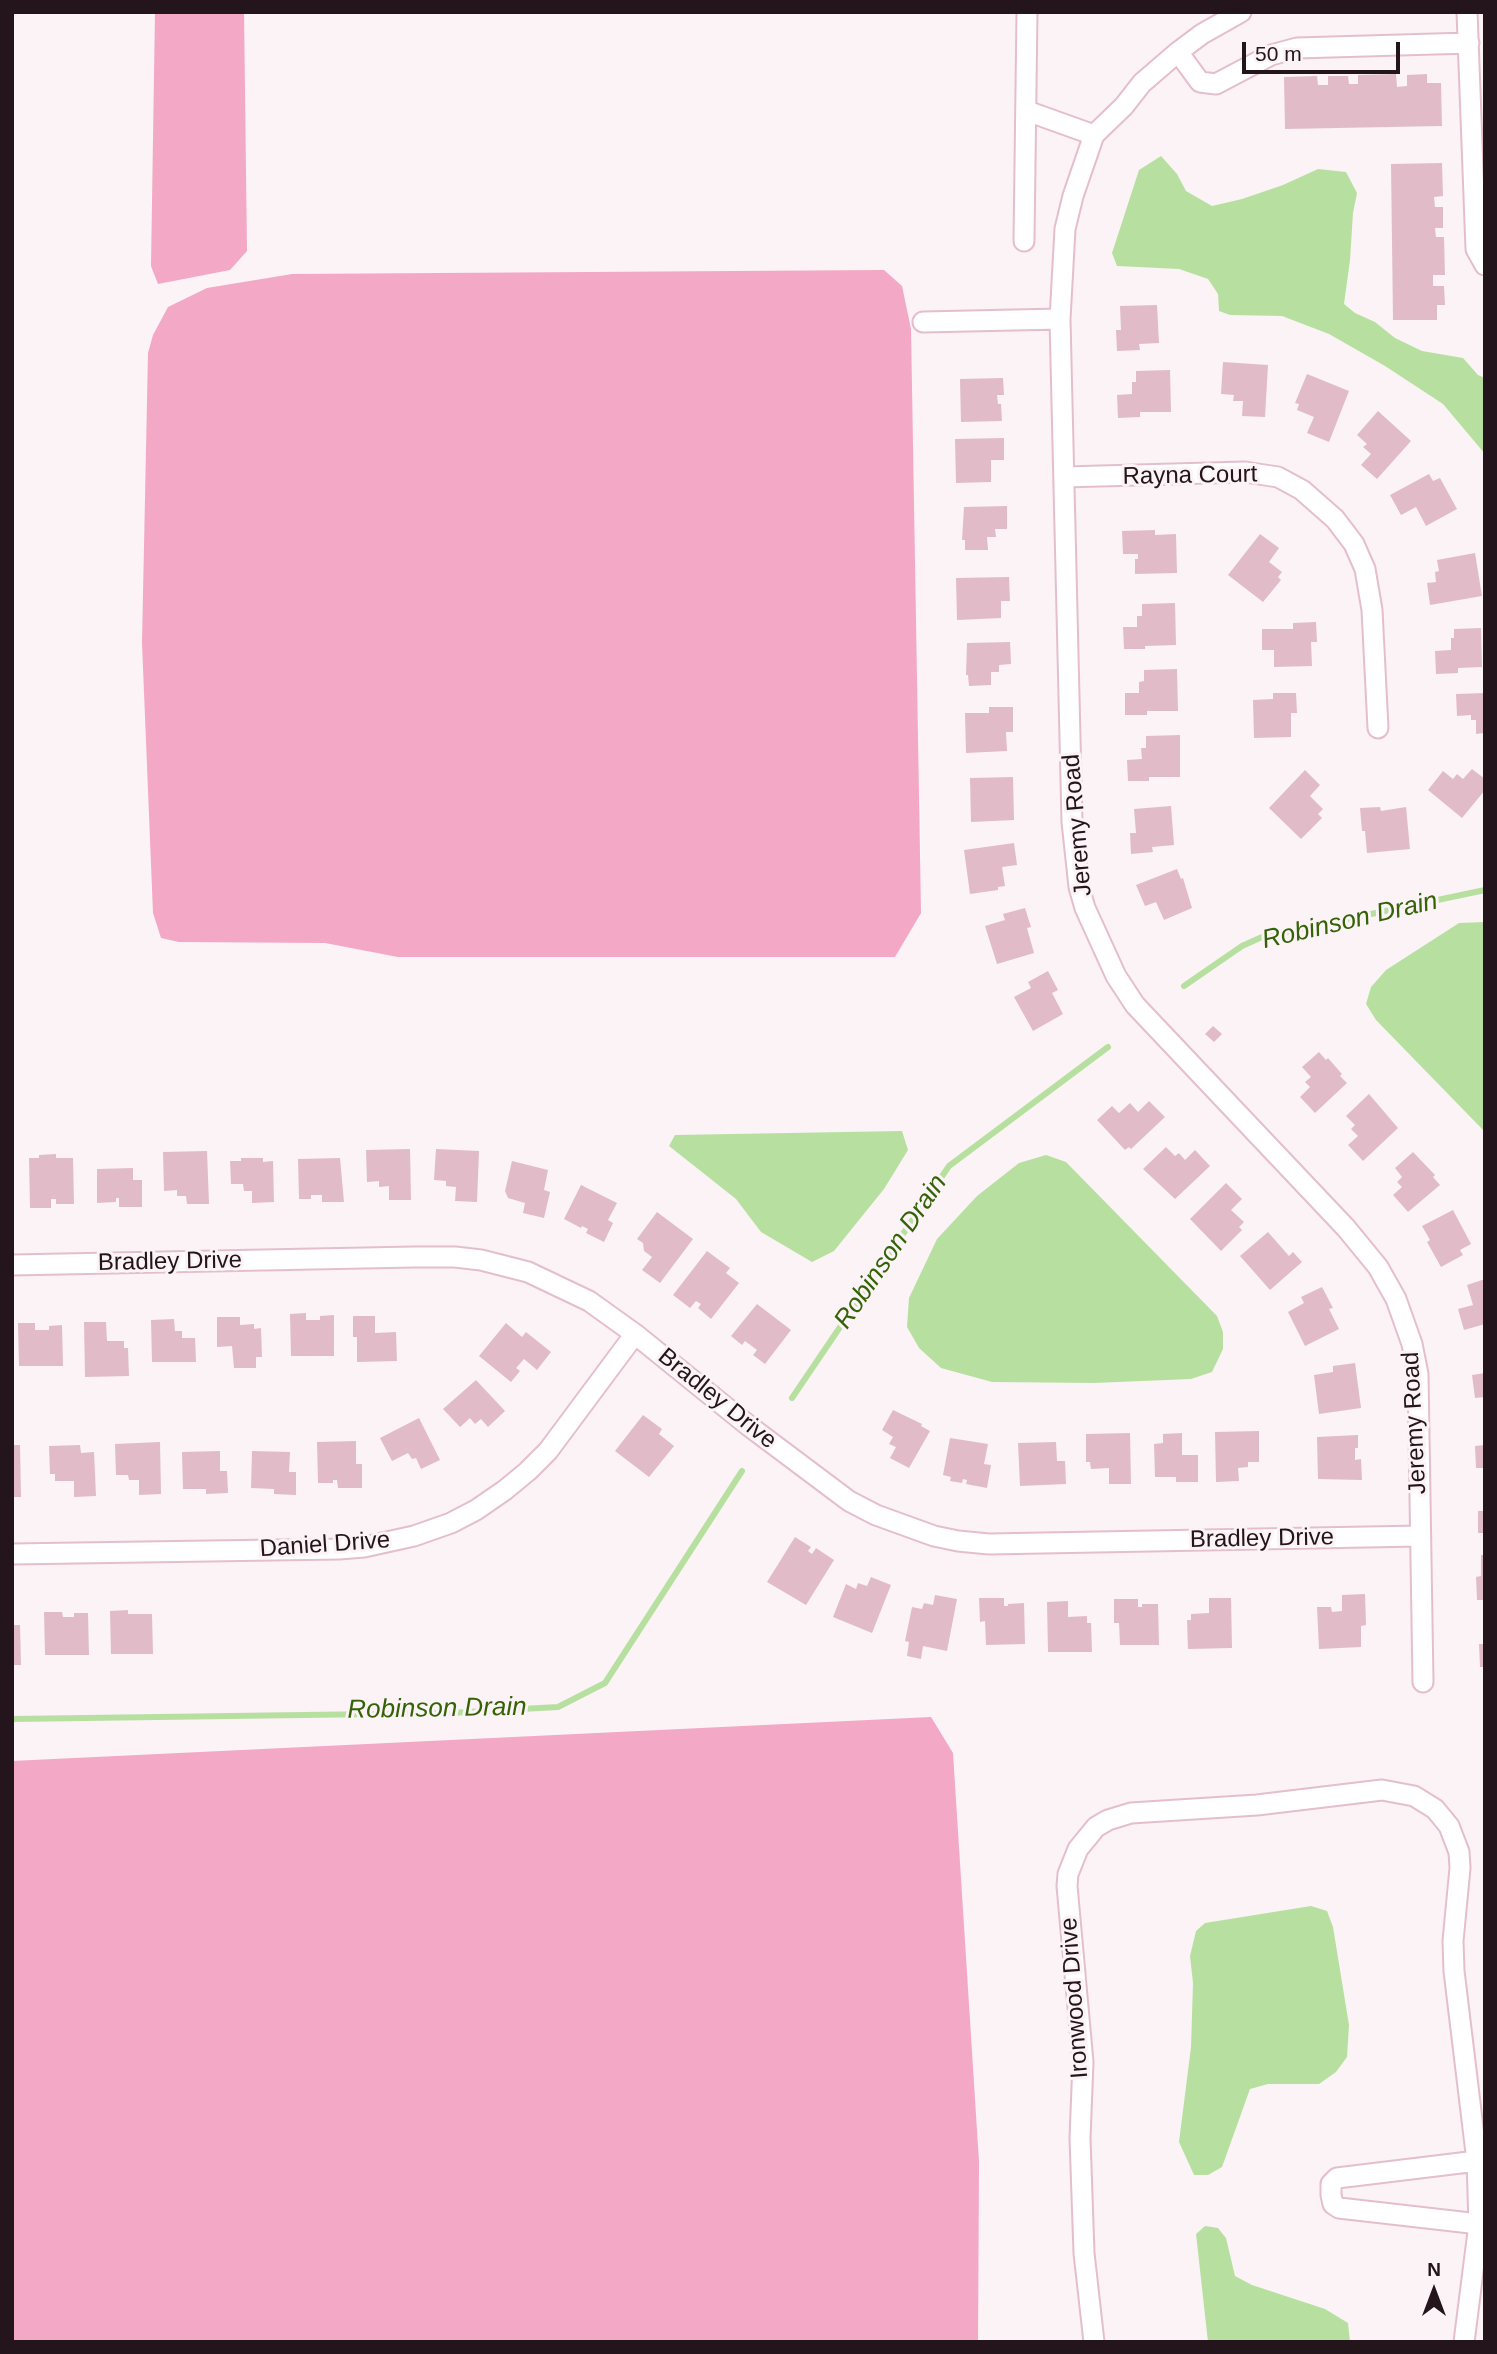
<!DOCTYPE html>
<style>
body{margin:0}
#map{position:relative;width:1497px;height:2354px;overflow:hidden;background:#fbf3f6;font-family:Helvetica,sans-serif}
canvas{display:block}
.frame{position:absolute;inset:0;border:14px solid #23151b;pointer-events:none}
.north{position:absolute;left:1399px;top:2256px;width:70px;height:70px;-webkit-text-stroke:5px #fbf3f6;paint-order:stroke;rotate:0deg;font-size:19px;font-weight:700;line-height:28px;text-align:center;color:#23151b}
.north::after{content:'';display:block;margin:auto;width:24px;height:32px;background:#23151b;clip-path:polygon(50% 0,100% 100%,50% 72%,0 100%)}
.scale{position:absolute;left:1242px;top:42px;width:158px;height:32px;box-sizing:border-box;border:4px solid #23151b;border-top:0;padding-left:9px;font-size:21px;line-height:24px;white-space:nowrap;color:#23151b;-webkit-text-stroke:5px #fbf3f6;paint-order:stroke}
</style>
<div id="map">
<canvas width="1497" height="2354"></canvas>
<div class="frame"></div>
<div class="north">N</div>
<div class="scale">50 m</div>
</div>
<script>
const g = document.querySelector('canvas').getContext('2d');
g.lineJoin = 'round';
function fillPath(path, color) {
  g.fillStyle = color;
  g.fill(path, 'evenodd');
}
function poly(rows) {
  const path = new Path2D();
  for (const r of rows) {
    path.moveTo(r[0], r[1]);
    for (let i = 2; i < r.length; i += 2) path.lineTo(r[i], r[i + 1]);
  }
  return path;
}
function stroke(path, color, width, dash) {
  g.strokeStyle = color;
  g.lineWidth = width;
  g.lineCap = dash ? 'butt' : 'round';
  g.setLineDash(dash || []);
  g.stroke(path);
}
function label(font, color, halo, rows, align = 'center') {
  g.font = font + ' Helvetica,sans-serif';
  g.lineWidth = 6;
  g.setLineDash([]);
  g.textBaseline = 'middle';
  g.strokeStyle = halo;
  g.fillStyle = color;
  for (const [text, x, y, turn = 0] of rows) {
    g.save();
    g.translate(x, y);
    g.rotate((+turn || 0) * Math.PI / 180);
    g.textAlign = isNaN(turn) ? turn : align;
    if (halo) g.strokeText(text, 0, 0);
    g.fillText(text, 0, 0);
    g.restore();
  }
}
fillPath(poly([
 [155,12,244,12,247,251,230,270,158,284,151,266],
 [884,270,902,286,911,329,921,913,895,957,398,957,325,943,179,942,161,938,153,913,142,643,148,353,153,335,168,307,207,288,292,274],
 [931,1717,953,1753,979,2162,978,2342,12,2342,12,1761]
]), '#f3a8c5');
fillPath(poly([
 [1161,156,1177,174,1186,191,1212,206,1242,199,1283,185,1318,169,1346,172,1357,193,1353,213,1350,260,1344,304,1355,313,1375,322,1395,338,1422,351,1463,358,1478,375,1485,378,1485,454,1443,404,1385,366,1329,334,1282,316,1230,315,1219,311,1218,294,1208,279,1179,269,1117,266,1112,253,1139,170],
 [1485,922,1485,1132,1376,1020,1366,1004,1371,987,1386,970,1459,923],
 [902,1131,908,1150,884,1189,834,1251,812,1262,761,1232,736,1199,669,1146,675,1135],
 [1046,1155,1066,1162,1217,1316,1223,1332,1223,1349,1212,1372,1191,1379,1094,1383,992,1382,941,1368,919,1348,907,1327,909,1298,937,1239,977,1196,1019,1163],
 [1311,1906,1327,1911,1333,1927,1349,2025,1347,2057,1336,2072,1319,2084,1268,2084,1250,2089,1222,2167,1208,2175,1194,2175,1179,2142,1191,2047,1193,1983,1190,1956,1196,1931,1205,1923],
 [1205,2226,1218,2228,1226,2238,1235,2276,1252,2285,1325,2309,1348,2323,1350,2342,1208,2342,1196,2234]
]), '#b7e0a0');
stroke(poly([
 [1184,986,1242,946,1262,937,1485,890],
 [792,1398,949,1166,1108,1047],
 [12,1719,450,1713,558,1707,605,1683,742,1471]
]), '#b7e0a0', 6);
fillPath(poly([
 [1396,74,1397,87,1407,86,1407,75,1427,74,1427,83,1441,83,1442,126,1285,129,1284,77,1317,76,1318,85,1328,85,1328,76,1348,76,1349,84,1358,84,1358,75],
 [1442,163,1443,196,1434,197,1435,207,1443,207,1443,228,1435,228,1436,237,1444,237,1445,275,1433,275,1433,286,1444,286,1445,305,1437,305,1437,320,1393,320,1391,164],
 [1157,305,1159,343,1139,344,1140,350,1117,351,1116,330,1121,330,1120,306],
 [1223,362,1268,365,1265,417,1242,416,1243,401,1233,401,1234,395,1221,394],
 [1170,370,1171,412,1140,412,1140,417,1118,418,1117,395,1132,394,1132,382,1136,382,1136,371],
 [1307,374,1349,391,1329,442,1307,433,1314,417,1297,410,1299,404,1295,403],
 [1003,378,1004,395,997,395,998,404,1001,404,1002,421,961,422,960,379],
 [1378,411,1411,441,1377,479,1361,465,1371,454,1363,447,1367,444,1357,435],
 [1004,438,1004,460,991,460,991,482,956,483,955,439],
 [1429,474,1433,481,1440,478,1457,509,1426,526,1416,507,1401,515,1390,495],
 [1007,506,1007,529,995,529,996,537,987,537,988,550,965,550,965,540,962,540,964,507],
 [1155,530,1155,535,1176,534,1177,573,1135,574,1135,559,1138,559,1138,554,1123,554,1122,531],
 [1260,534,1279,548,1269,562,1282,572,1278,577,1281,580,1263,602,1228,575],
 [1475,553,1482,596,1430,605,1427,583,1436,582,1435,572,1439,571,1437,560],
 [1009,577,1010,601,1001,601,1001,618,957,620,956,578],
 [1175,603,1176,645,1145,646,1145,649,1124,649,1123,627,1137,627,1137,616,1142,616,1142,604],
 [1316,622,1317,642,1311,642,1312,666,1274,667,1274,650,1262,650,1262,629,1293,629,1293,623],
 [1481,628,1482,667,1458,668,1458,673,1436,674,1435,651,1451,650,1451,638,1454,638,1454,629],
 [1010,642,1011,664,999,665,999,672,991,672,991,685,969,686,968,675,966,675,967,643],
 [1177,669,1178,711,1147,711,1147,715,1125,715,1125,693,1139,693,1139,682,1144,681,1144,670],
 [1273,693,1296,693,1297,713,1291,713,1291,737,1254,738,1253,700,1273,699],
 [1485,693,1485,733,1476,734,1476,720,1471,720,1471,715,1457,716,1456,694],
 [989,707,1013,707,1013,732,1006,732,1007,751,966,753,965,713,989,713],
 [1180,735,1180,777,1149,777,1149,781,1128,781,1127,760,1142,759,1141,748,1146,748,1146,736],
 [1472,769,1485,779,1485,790,1462,818,1428,790,1443,771,1453,779,1457,774,1463,779],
 [1305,770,1320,785,1310,796,1323,809,1318,814,1322,818,1301,839,1269,808],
 [1013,777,1014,820,971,822,970,778],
 [1171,806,1174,845,1152,847,1153,852,1131,854,1130,833,1136,833,1134,809],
 [1380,807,1381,811,1406,807,1410,849,1367,853,1365,831,1362,831,1360,808],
 [1014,843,1017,865,1002,867,1005,886,998,887,998,890,970,894,964,850],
 [1177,869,1181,879,1183,878,1192,908,1164,920,1156,902,1145,906,1136,885],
 [1025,908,1031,927,1027,928,1034,953,997,964,985,926,1005,920,1003,914],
 [1048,971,1058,990,1052,993,1063,1014,1033,1031,1014,997,1031,988,1028,982],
 [1213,1026,1222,1034,1214,1042,1205,1034],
 [1319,1052,1326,1060,1328,1058,1342,1074,1340,1076,1347,1083,1315,1113,1300,1097,1310,1087,1305,1082,1311,1077,1302,1067],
 [1369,1094,1398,1128,1363,1161,1348,1145,1358,1136,1351,1129,1355,1125,1346,1116],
 [1149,1101,1165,1117,1131,1149,1129,1147,1125,1150,1097,1120,1112,1106,1119,1113,1130,1103,1138,1112],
 [1166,1147,1175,1156,1179,1153,1185,1160,1195,1150,1210,1166,1175,1199,1143,1169],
 [410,1149,411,1200,389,1200,389,1186,379,1187,379,1181,367,1182,366,1150],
 [436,1149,479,1151,477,1202,455,1201,456,1187,446,1186,446,1181,434,1180],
 [207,1151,209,1204,187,1204,186,1196,177,1196,177,1190,164,1191,163,1152],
 [1413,1152,1435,1175,1433,1177,1440,1185,1408,1212,1393,1195,1402,1187,1397,1182,1402,1177,1395,1168],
 [56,1154,56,1158,73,1158,74,1204,56,1204,56,1199,51,1199,51,1208,30,1208,29,1158,39,1158,39,1155],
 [241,1158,263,1158,263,1162,273,1161,274,1202,252,1203,252,1191,244,1191,243,1184,231,1184,230,1161,241,1161],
 [340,1158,344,1202,322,1202,322,1195,311,1195,311,1199,299,1199,298,1159],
 [512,1161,548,1170,544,1190,550,1192,544,1218,523,1213,525,1203,508,1198,505,1191],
 [133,1168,133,1180,142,1180,142,1207,119,1207,119,1198,116,1198,116,1202,97,1203,97,1169],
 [1226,1183,1242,1199,1231,1210,1244,1222,1239,1227,1242,1230,1221,1251,1190,1219],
 [581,1185,617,1203,608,1220,613,1223,604,1242,586,1233,588,1229,582,1226,581,1228,564,1219],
 [1453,1210,1471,1244,1460,1250,1463,1255,1441,1267,1427,1242,1430,1240,1422,1226],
 [657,1212,693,1239,660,1283,642,1270,652,1257,644,1251,643,1243,637,1239],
 [1268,1232,1289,1256,1293,1252,1302,1262,1270,1290,1240,1256],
 [707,1251,730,1268,726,1273,739,1283,711,1319,698,1308,701,1304,696,1301,690,1308,673,1295],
 [1485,1279,1485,1324,1464,1330,1458,1309,1473,1305,1467,1285],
 [1322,1287,1333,1308,1329,1309,1339,1329,1305,1346,1288,1312,1304,1303,1301,1297],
 [757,1304,791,1330,765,1364,753,1355,757,1350,745,1341,742,1345,731,1336],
 [306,1313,306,1320,320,1320,320,1316,334,1315,334,1356,291,1356,290,1314],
 [353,1316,375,1316,375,1333,396,1332,397,1361,357,1362,357,1337,353,1337],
 [217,1317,240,1317,240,1325,254,1324,254,1329,261,1328,262,1357,256,1357,256,1368,234,1368,232,1346,217,1347],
 [174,1319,175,1331,182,1331,182,1338,195,1338,196,1362,152,1362,151,1320],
 [84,1322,106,1322,107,1341,124,1341,124,1348,128,1348,129,1376,85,1377],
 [18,1323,35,1323,35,1330,49,1330,49,1326,62,1325,63,1366,19,1366],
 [506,1323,522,1337,526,1332,551,1352,537,1370,524,1359,516,1368,520,1371,511,1382,479,1356],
 [1355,1363,1361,1408,1319,1414,1314,1375,1333,1372,1333,1366],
 [1485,1373,1485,1397,1475,1398,1472,1375],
 [476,1380,505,1411,488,1427,481,1419,475,1424,470,1418,460,1427,443,1409],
 [893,1410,922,1424,921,1426,930,1431,909,1468,890,1458,896,1447,889,1444,893,1437,882,1430],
 [643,1415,662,1429,659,1434,674,1446,649,1477,615,1451],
 [419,1418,440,1460,421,1469,416,1458,412,1459,408,1453,392,1461,380,1438],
 [1259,1431,1259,1462,1248,1462,1248,1467,1238,1468,1239,1481,1216,1482,1215,1432],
 [1130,1433,1131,1484,1109,1484,1109,1468,1091,1469,1090,1462,1086,1462,1086,1434],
 [1182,1433,1182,1455,1198,1455,1198,1482,1176,1482,1176,1477,1155,1477,1154,1444,1163,1443,1163,1434],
 [1358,1435,1358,1448,1355,1448,1355,1460,1361,1459,1362,1480,1318,1479,1317,1437],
 [950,1438,988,1444,984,1464,991,1465,987,1488,966,1484,967,1480,963,1479,962,1483,950,1481,951,1477,943,1475],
 [356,1441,356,1464,362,1464,362,1488,338,1488,337,1480,333,1480,333,1483,318,1483,317,1442],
 [160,1442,161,1494,139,1495,139,1480,129,1480,128,1475,116,1475,115,1444],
 [1056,1442,1057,1461,1065,1461,1066,1484,1020,1486,1018,1443],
 [12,1445,20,1445,21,1497,12,1497],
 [80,1445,81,1453,94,1452,96,1496,74,1497,74,1481,55,1481,55,1474,50,1474,49,1446],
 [1485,1445,1485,1468,1476,1468,1475,1446],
 [220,1451,220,1471,227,1471,228,1493,206,1494,206,1489,183,1489,182,1452],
 [252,1451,290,1452,289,1472,296,1472,296,1495,274,1494,274,1489,251,1488],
 [1478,1511,1485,1511,1485,1533,1478,1533],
 [795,1537,811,1547,808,1551,812,1554,816,1548,834,1560,806,1605,767,1582],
 [1481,1555,1485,1555,1485,1600,1477,1600,1476,1577,1481,1576],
 [871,1577,891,1585,872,1633,833,1617,846,1584,856,1589,858,1583,867,1586],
 [1365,1594,1366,1625,1361,1626,1361,1647,1319,1649,1317,1607,1331,1607,1332,1612,1342,1611,1342,1595],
 [935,1595,957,1599,947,1651,923,1646,921,1659,907,1656,909,1642,905,1641,912,1607,922,1609,924,1603,933,1605],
 [979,1598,1004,1598,1004,1606,1008,1606,1008,1604,1024,1603,1025,1644,986,1645,985,1621,980,1622],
 [1209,1598,1231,1598,1232,1648,1188,1649,1187,1620,1191,1620,1191,1614,1209,1613],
 [1114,1599,1138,1599,1138,1607,1142,1607,1142,1604,1158,1604,1159,1645,1120,1645,1119,1623,1114,1623],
 [1068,1601,1068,1617,1087,1616,1087,1623,1091,1623,1092,1652,1048,1652,1047,1602],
 [128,1610,128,1614,152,1614,153,1654,111,1654,110,1611],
 [44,1612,62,1612,63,1617,74,1617,74,1613,88,1613,89,1655,45,1655],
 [12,1625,20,1625,21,1665,12,1665],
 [1479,1644,1485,1644,1485,1667,1480,1667]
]), '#e2bbc9');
const street = poly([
 [1241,12,1202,34,1178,52,1142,83,1124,106,1094,135,1073,196,1065,229,1060,319,1072,822,1079,887,1085,908,1116,976,1135,1005,1346,1228,1378,1267,1396,1299,1412,1344,1418,1374,1423,1682],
 [1467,12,1476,249,1485,265],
 [1178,52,1200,82,1216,84,1271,55,1297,48,1469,43],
 [1027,111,1094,135],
 [1024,241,1027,12],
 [923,322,1060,319],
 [1064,477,1245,472,1278,477,1302,490,1335,519,1354,544,1365,569,1372,610,1378,728],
 [12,1265,414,1257,455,1257,481,1260,528,1272,589,1301,635,1334,749,1426,849,1501,876,1515,934,1536,958,1541,989,1544,1420,1536],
 [12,1554,339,1549,364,1547,414,1536,451,1523,476,1510,505,1490,528,1471,548,1451,635,1334],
 [1477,2161,1337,2178,1331,2184,1331,2195,1333,2204,1339,2208,1479,2224],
 [1094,2342,1084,2253,1080,2138,1083,2062,1067,1886,1068,1874,1078,1849,1096,1827,1108,1820,1131,1813,1257,1805,1382,1790,1414,1796,1435,1809,1449,1826,1459,1852,1460,1868,1453,1941,1454,1971,1477,2161,1479,2224,1464,2342]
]);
stroke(street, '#e5becc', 23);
stroke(street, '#fff', 19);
label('24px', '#23151b', '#fbf3f6', [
 ["Rayna Court",1190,476,-1],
 ["Jeremy Road",1078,825,-95],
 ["Bradley Drive",170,1262,-1],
 ["Bradley Drive",717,1399,39],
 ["Jeremy Road",1415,1423,-93],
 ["Bradley Drive",1262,1539,-1],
 ["Daniel Drive",325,1545,-4],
 ["Ironwood Drive",1075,1998,-94]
]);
label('italic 26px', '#336306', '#fbf3f6', [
 ["Robinson Drain",1350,921,-13],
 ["Robinson Drain",891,1252,-56],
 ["Robinson Drain",437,1709,-1]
]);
</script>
